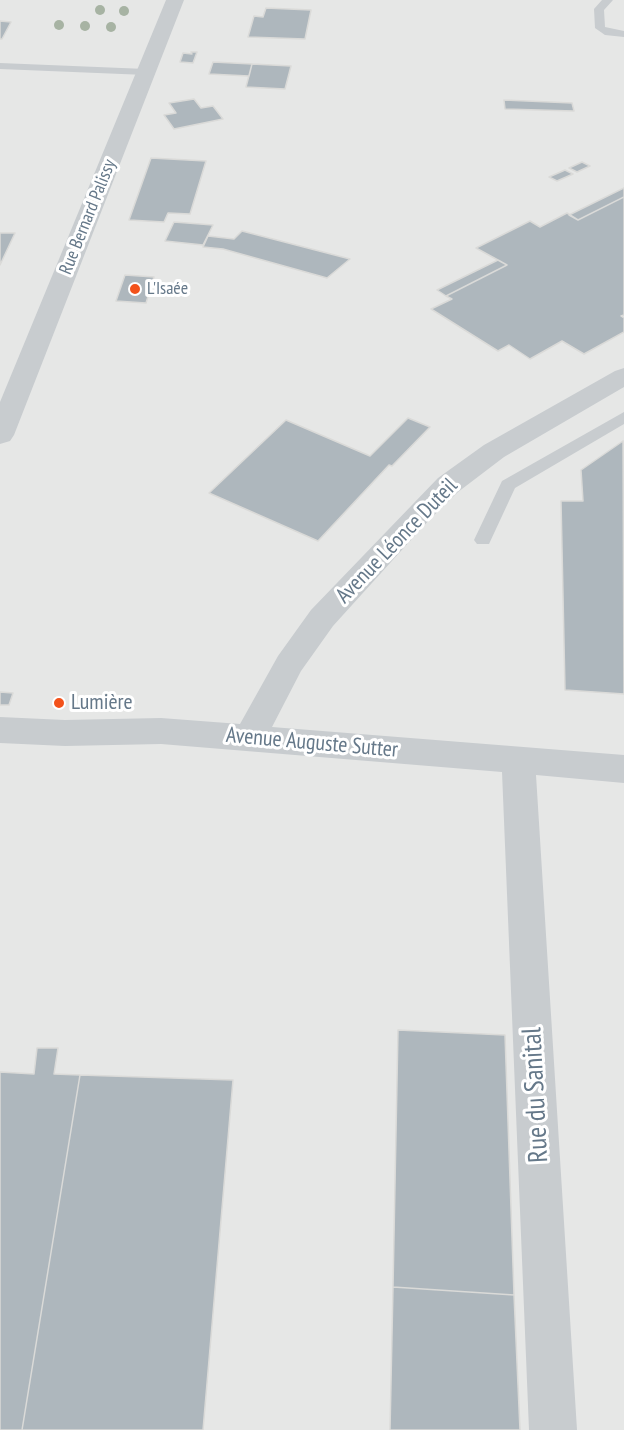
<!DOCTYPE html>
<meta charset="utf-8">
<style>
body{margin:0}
canvas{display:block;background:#f8f8f5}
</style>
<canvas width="624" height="1430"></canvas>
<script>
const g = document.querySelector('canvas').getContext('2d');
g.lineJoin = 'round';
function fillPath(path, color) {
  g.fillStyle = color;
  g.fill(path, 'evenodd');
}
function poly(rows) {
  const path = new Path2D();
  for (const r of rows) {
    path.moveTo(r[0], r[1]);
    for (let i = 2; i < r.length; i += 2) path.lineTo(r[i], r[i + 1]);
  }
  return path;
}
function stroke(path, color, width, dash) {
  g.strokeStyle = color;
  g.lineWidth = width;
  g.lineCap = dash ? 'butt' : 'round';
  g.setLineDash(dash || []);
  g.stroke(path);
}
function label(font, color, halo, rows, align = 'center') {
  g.font = font + ' "PT Sans Narrow",sans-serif';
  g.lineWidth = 6;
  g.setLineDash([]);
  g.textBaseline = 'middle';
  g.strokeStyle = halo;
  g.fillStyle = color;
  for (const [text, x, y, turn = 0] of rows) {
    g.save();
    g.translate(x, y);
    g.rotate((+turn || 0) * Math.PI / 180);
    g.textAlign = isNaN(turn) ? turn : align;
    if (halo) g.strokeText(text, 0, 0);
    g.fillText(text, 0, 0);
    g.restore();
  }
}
fillPath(poly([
 [0,0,624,0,624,1430,0,1430]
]), '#e6e7e6');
const building = poly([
 [266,8,311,10,305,39,248,37,254,16,263,17,266,8],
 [0,21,11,22,2,39,0,39,0,21],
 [191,52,197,52,193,63,180,62,183,53,192,54,191,52],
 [213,62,252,64,249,76,209,74,213,62],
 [252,64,291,66,285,89,246,87,252,64],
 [194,99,201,108,213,106,223,119,174,129,164,115,176,113,169,103,194,99],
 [504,100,572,103,574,111,505,109,504,100],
 [151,158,206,161,190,214,168,213,164,222,129,220,151,158],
 [582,162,590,166,577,172,569,168,582,162],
 [565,170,573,174,557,181,549,177,565,170],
 [624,188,624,197,578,220,569,215,624,188],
 [624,197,624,315,621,316,624,318,624,332,584,354,562,341,530,359,509,345,498,351,431,309,452,299,446,296,507,265,476,248,530,221,540,227,567,213,578,220,624,197],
 [174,222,213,225,203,245,165,241,174,222],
 [242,231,350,259,327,278,223,249,203,247,208,236,234,239,242,231],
 [0,233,15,233,0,265,0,233],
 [498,260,507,265,446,296,437,290,498,260],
 [125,275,154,277,146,303,116,301,125,275],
 [408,418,430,427,392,466,389,465,318,541,209,493,286,420,370,456,408,418],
 [623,441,624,694,565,690,561,501,583,501,581,470,623,441],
 [0,692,13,693,9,705,0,705,0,692],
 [398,1030,505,1035,514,1295,393,1287,398,1030],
 [37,1048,58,1048,54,1074,80,1075,22,1430,0,1430,0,1072,34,1074,37,1048],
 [80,1075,233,1080,203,1430,22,1430,80,1075],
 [393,1287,514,1295,520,1430,390,1430,393,1287]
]);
fillPath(building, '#aeb7bd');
stroke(building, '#dadad8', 1.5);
fillPath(poly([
 [602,0,613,0,604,10,605,27,624,31,624,37,605,35,595,28,594,9,602,0],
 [0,63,146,69,152,72,146,75,0,69,0,63],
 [624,412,624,424,515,488,489,544,477,544,474,540,502,481,624,412]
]), '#c8cccf');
fillPath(poly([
 [166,0,184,0,14,435,10,441,0,444,0,402,166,0],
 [624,368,624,387,504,457,458,492,429,520,333,626,301,671,272,727,624,755,624,783,536,775,577,1430,529,1430,502,772,161,744,65,746,0,743,0,717,65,720,161,718,240,724,278,656,311,610,438,478,484,445,615,371,624,368]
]), '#c8cccf');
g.fillStyle = '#a7b3a3';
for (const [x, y] of [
 [100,10],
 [124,11],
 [59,25],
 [85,26],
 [111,27]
]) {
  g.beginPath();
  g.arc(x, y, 5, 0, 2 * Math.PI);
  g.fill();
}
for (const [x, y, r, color] of [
 [135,289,6,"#f3521b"],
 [59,703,6,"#f3521b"]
]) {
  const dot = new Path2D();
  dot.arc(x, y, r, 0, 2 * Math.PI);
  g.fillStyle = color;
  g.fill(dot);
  stroke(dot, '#fff', 2);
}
label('18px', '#657889', '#fff', [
 ["Rue Bernard Palissy",88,217,-68]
]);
label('18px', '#657889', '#fff', [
 ["L'Isaée",147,289]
], 'left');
label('22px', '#657889', '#fff', [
 ["Avenue Léonce Duteil",397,541,-46],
 ["Avenue Auguste Sutter",312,743,5]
]);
label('22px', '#657889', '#fff', [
 ["Lumière",71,703]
], 'left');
label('27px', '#657889', '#fff', [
 ["Rue du Sanital",536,1095,-93]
]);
</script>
